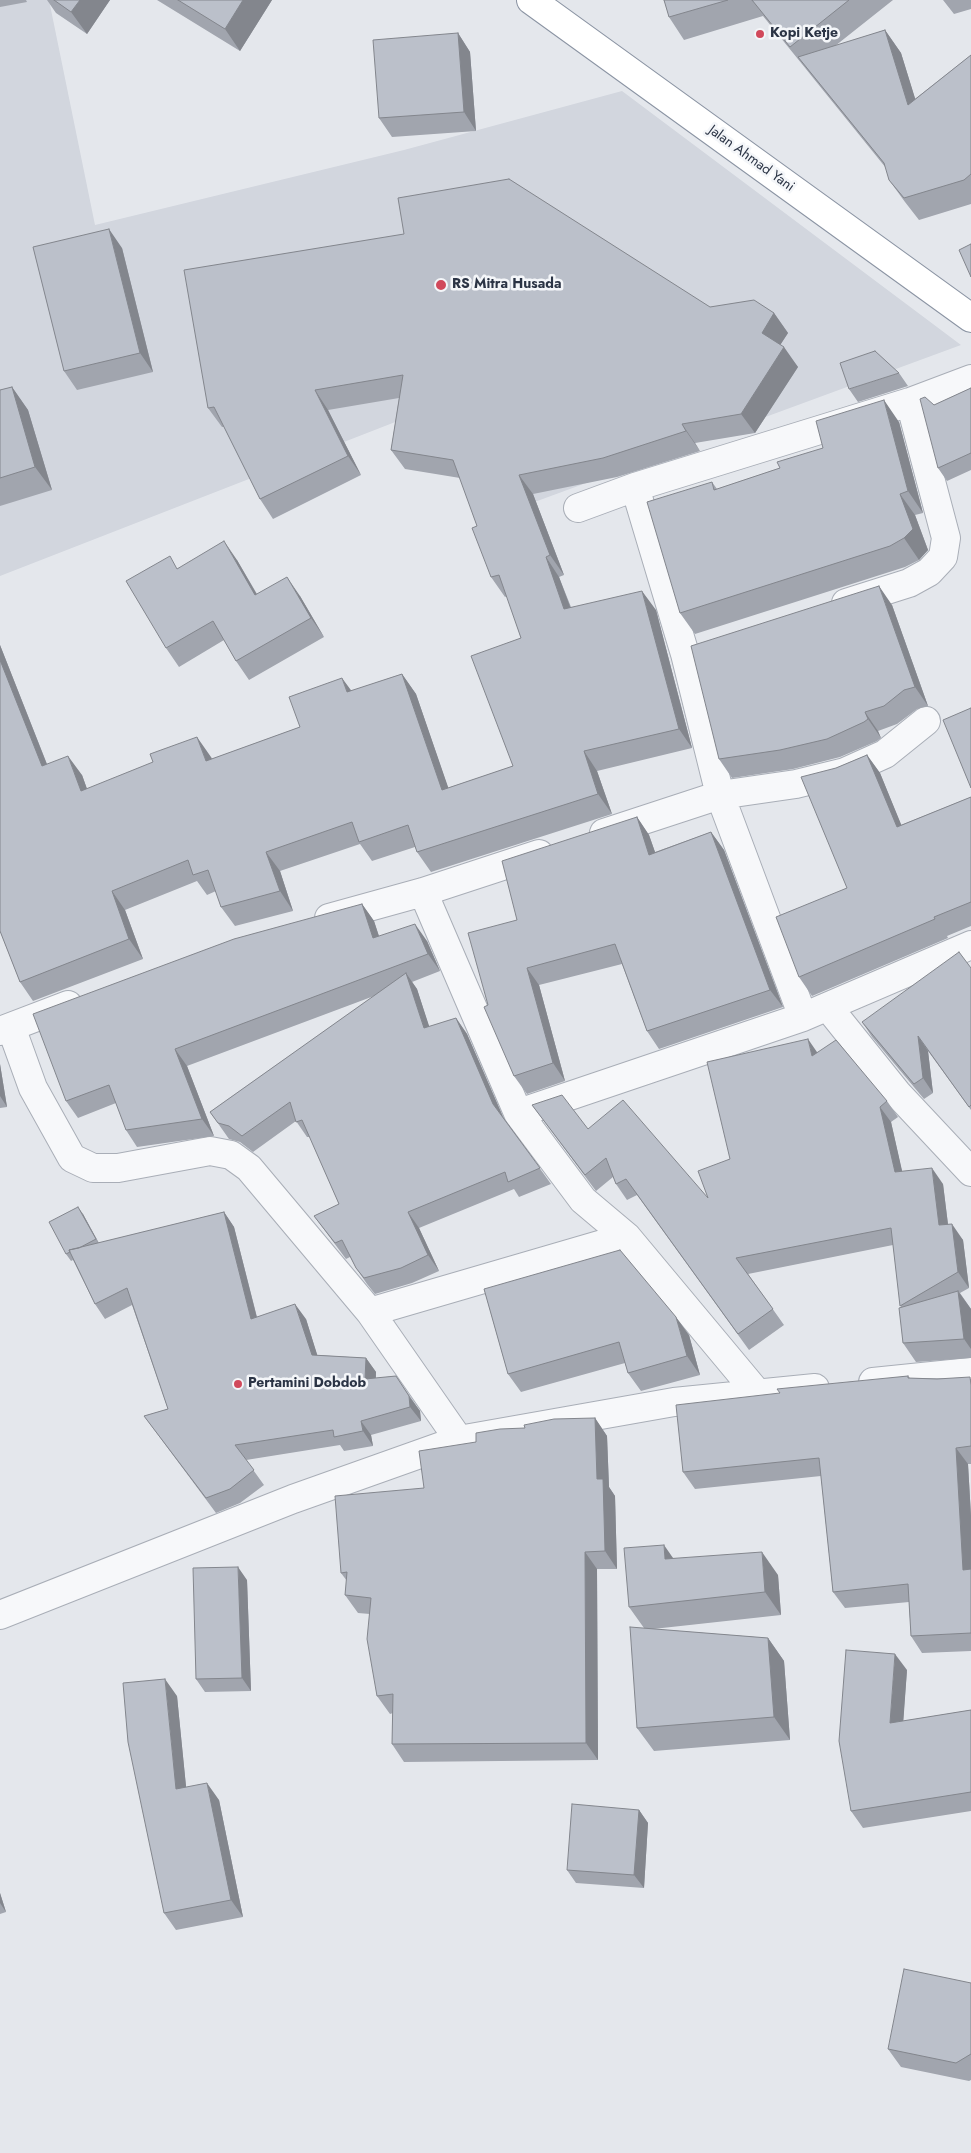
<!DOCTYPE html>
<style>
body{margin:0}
canvas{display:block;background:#e4e7ec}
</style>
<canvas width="971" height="2153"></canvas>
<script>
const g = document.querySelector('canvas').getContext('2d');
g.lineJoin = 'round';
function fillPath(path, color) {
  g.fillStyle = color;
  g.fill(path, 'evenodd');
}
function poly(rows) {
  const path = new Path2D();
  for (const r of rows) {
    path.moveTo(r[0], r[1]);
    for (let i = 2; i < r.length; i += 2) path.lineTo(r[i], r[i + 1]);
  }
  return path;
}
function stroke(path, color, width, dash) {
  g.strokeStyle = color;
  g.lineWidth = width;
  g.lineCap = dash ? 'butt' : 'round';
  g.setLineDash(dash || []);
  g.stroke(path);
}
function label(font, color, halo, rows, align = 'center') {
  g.font = font + ' Jost,sans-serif';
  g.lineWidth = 5;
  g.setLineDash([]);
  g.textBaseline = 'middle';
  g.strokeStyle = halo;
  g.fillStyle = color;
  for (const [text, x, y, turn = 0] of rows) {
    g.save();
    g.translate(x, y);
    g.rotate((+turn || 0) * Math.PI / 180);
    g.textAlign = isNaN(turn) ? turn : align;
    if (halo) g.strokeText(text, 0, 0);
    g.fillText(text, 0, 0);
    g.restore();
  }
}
fillPath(poly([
 [0,0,49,0,95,225,404,150,622,91,961,345,521,507,462,396,0,576]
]), '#d2d6de');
const street = poly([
 [635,487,685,654,720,795,803,1017],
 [578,508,635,487,910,402,971,379],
 [846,603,909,583,929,572,943,557,946,538,910,402],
 [604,833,720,795,796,784,845,772,885,754,926,721],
 [423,892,518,1113,583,1200,627,1237,758,1394],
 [329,918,423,892,539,854],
 [828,1007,897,1093,971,1172],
 [11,1027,33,1088,72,1158,93,1168,118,1168,210,1151,231,1155,249,1168,370,1312,459,1440],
 [0,1031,68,1005],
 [528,1110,803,1017,971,945],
 [370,1312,627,1237],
 [873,1382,971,1372],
 [0,1615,293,1499,459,1440,674,1402,815,1388]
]);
const highway = poly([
 [531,0,971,318]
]);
stroke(street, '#a9aeb7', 30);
stroke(highway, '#8b94a3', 30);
stroke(street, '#f7f8fa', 28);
stroke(highway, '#fff', 28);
fillPath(poly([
 [0,0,26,0,27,2,0,7],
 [47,0,110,0,87,34,56,13],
 [157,0,272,0,240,51],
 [664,0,893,0,835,46,885,30,901,53,915,99,971,55,971,204,919,220,905,202,889,180,886,168,814,79,806,69,763,16,684,40,669,17],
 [943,0,971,0,971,9,954,14],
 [458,33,470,52,476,131,392,137,379,118],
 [122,248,153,372,77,390,64,371],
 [710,307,774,313,788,333,780,345,798,367,755,433,695,443,700,451,617,477,533,494,564,575,559,577,571,607,656,610,692,748,597,771,612,814,431,872,417,852,415,847,372,861,360,844,280,871,293,911,235,926,221,907,216,891,207,895,197,881,125,910,143,959,33,1001,20,982,0,931,0,645,47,764,82,775,87,789,211,757,212,759,300,727,351,691,402,674,416,694,448,788,513,766,521,638,507,596,505,597,491,577,477,526,460,478,405,469,391,450,399,398,328,410,361,475,273,519,260,499,224,427,222,427,208,408],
 [899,373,908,386,858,402,849,389],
 [12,387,28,410,52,490,0,506,0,390],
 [971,388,971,470,947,481,938,468,934,405],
 [899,422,923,513,915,515,928,550,919,560,905,567,695,634,680,613,712,482,717,489,780,468,823,448],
 [237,560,257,594,300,596,324,637,249,680,236,661,224,640,179,667,166,648,178,568],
 [892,605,928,706,917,709,897,724,878,731,881,738,877,741,840,757,793,769,732,778,719,759],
 [867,755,880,773,901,825,971,797,971,926,947,936,948,938,812,996,799,977,847,888,836,768],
 [637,817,649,835,655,852,711,832,724,850,783,1007,659,1049,647,1031,622,964,539,985,565,1081,527,1094,514,1076,488,1005,517,920],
 [362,904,374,921,379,936,427,941,440,971,412,982,417,989,429,1027,456,1018,467,1034,503,1117,551,1184,519,1197,514,1189,419,1228,439,1271,412,1283,375,1294,367,1284,356,1268,350,1257,346,1259,314,1216,339,1204,310,1137,307,1137,296,1121,253,1152,240,1142,229,1139,210,1112,374,996,187,1066,214,1136,137,1147,126,1130,116,1103,78,1118,66,1101],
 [971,968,971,1110,928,1051,933,1093,924,1099,872,1037,862,1022],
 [818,1052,887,1101,898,1117,891,1122,902,1172,943,1184,948,1224,963,1240,969,1288,960,1293,971,1309,971,1358,916,1362,903,1343,901,1307,893,1245,748,1274,784,1325,749,1350,637,1195,627,1200,616,1184,613,1177,596,1191,532,1105,588,1129,708,1198,730,1159],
 [0,1064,7,1107,0,1108],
 [224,1212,234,1227,257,1317,306,1319,317,1355,366,1358,376,1372,376,1378,396,1376,420,1411,421,1421,371,1435,373,1446,344,1451,340,1445,246,1460,264,1485,240,1503,216,1513,144,1416,168,1409,132,1305,105,1319,95,1304,73,1260,71,1261,66,1254,83,1214,99,1243],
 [484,1289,689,1335,700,1375,641,1391,628,1373,625,1363,521,1392,508,1374],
 [908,1376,910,1378,971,1379,971,1464,968,1464,971,1516,971,1651,922,1653,911,1636,909,1602,845,1608,833,1592,821,1476,695,1489,683,1472,780,1393],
 [595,1418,607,1436,609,1487,615,1496,617,1569,597,1569,598,1760,404,1762,392,1744,393,1713,390,1714,377,1696,370,1614,358,1613,345,1595,347,1581,341,1573,424,1488,476,1442,525,1428],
 [673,1558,778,1575,781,1615,653,1629,768,1638,784,1661,790,1740,654,1751,637,1728,644,1628,629,1607],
 [247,1580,251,1691,205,1692,196,1679],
 [907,1670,903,1721,971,1710,971,1811,863,1828,851,1811],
 [177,1696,186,1787,219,1800,243,1917,176,1930,164,1913],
 [639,1810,648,1823,644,1888,576,1883,567,1870],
 [0,1893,6,1912,0,1914],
 [971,1983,971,2080,969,2081,901,2067,888,2049]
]), '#a1a5ae');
fillPath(poly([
 [80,0,110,0,87,34,71,12],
 [243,0,272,0,240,51,225,29],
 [885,30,901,53,924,127,908,105],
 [458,33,470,52,476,131,464,112],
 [109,229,122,248,153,372,140,353],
 [774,313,788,333,775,353,762,333],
 [784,347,798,367,755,433,741,414],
 [12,387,28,410,52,490,35,467],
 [315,390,328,410,361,475,348,456],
 [884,400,899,422,923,513,908,491],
 [682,424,695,443,700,451,686,431],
 [519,475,533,494,564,575,550,555],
 [900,494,915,515,928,550,919,560,904,538],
 [224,541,237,560,268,614,255,595],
 [546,557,559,577,578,628,564,609],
 [287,577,300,596,324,637,311,618],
 [879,586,892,605,928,706,915,687],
 [642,591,656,610,692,748,679,729],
 [0,645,55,785,42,766,0,660],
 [402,674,416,694,456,810,442,790],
 [342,678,356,697,347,692],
 [865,712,878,731,881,738,868,719],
 [197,737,211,757,219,780,206,761],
 [584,751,597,771,612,814,598,794],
 [867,755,880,773,910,846,897,827],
 [68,756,82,775,95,811,81,791],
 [637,817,649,835,662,872,649,855],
 [711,832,724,850,783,1007,770,990],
 [266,852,280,871,293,911,280,891],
 [112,891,125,910,143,959,129,939],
 [362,904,374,921,385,955,373,938],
 [415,924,427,941,440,971,428,954],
 [527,968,539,985,565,1081,553,1063],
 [406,973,417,989,435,1044,424,1028],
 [456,1018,467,1034,504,1119,493,1104],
 [918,1036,928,1051,933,1093,923,1078],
 [808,1039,819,1055,812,1056],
 [175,1049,187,1066,214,1136,202,1119],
 [0,1064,7,1107,0,1096],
 [880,1107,891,1122,906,1188,895,1172],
 [932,1168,943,1184,950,1241,939,1225],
 [78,1207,83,1214,100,1246,96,1239],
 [224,1212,234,1227,261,1334,251,1319],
 [408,1212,419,1228,439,1271,428,1255],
 [952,1224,963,1240,969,1288,958,1272],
 [958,1291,971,1309,971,1349,964,1339],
 [295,1304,306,1319,322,1370,312,1355],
 [676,1317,689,1335,700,1375,687,1356],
 [366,1358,376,1372,375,1394,365,1379],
 [409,1396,420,1411,421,1421,410,1407],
 [595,1418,607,1436,609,1487,615,1496,617,1569,605,1551,597,1479],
 [361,1421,371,1435,373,1446,363,1431],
 [956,1448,968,1464,971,1516,971,1582,963,1570],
 [664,1545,680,1568,665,1559],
 [585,1552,597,1569,598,1760,586,1743],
 [762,1552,778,1575,781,1615,765,1592],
 [238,1567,247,1580,251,1691,242,1678],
 [768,1638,784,1661,790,1740,774,1717],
 [895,1654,907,1670,902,1740,890,1723],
 [165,1679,177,1696,188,1806,176,1789],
 [207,1783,219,1800,243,1917,231,1900],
 [639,1810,648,1823,644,1888,634,1875],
 [0,1893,6,1912,0,1903]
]), '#83868d');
const building = poly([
 [54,0,80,0,71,12,54,0],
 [178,0,243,0,225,29,178,0],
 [664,0,728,0,669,17,664,0],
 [752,0,849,0,790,47,752,0],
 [885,30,908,105,971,55,971,174,964,180,904,198,889,180,884,163,798,57,885,30],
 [458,33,464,112,379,118,373,40,458,33],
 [509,179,710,307,754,300,774,313,762,333,784,347,741,414,682,424,686,431,603,458,519,475,550,555,546,557,564,609,642,591,679,729,584,751,598,794,417,852,408,825,359,842,352,822,266,852,280,891,221,907,208,870,193,875,188,860,112,891,129,939,20,982,0,931,0,660,42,766,68,756,81,791,153,762,150,754,197,737,206,761,300,727,289,697,342,678,347,692,402,674,442,790,513,766,471,656,521,638,499,575,491,577,472,528,477,526,453,460,391,450,403,375,315,390,348,456,260,499,214,407,208,408,184,270,404,234,398,198,509,179],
 [109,229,140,353,64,371,33,247,109,229],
 [971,244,971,277,959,250,971,244],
 [875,351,899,373,849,389,840,363,875,351],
 [12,387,35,467,0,478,0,390,12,387],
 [971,388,971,453,938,468,920,399,925,397,934,405,971,388],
 [884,400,908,491,900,494,913,529,904,538,890,546,680,613,647,502,712,482,714,490,780,468,777,462,823,448,816,421,884,400],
 [224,541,255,595,287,577,311,618,236,661,213,621,166,648,126,581,170,556,177,569,224,541],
 [879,586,915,687,904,690,884,706,865,712,868,719,864,722,827,739,780,750,719,759,691,646,879,586],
 [971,708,971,788,943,720,971,708],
 [867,755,897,827,971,797,971,902,934,917,935,919,799,977,776,917,847,888,801,777,836,768,867,755],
 [637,817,649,855,711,832,770,990,647,1031,615,944,527,968,553,1063,514,1076,484,1007,488,1005,468,933,517,920,502,861,637,817],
 [362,904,373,938,415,924,428,954,175,1049,202,1119,126,1130,109,1085,66,1101,33,1014,234,939,362,904],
 [959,952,971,968,971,1105,969,1107,918,1036,923,1078,914,1084,862,1022,959,952],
 [406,973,424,1028,456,1018,493,1104,540,1168,508,1182,505,1172,408,1212,428,1255,401,1268,364,1278,356,1268,342,1240,335,1243,314,1216,339,1204,302,1120,296,1122,290,1102,242,1136,229,1126,218,1123,210,1112,406,973],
 [808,1039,812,1056,836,1040,887,1101,880,1107,895,1172,932,1168,939,1225,952,1224,958,1272,900,1306,891,1228,736,1258,773,1309,738,1334,626,1179,616,1184,606,1158,585,1175,532,1105,562,1095,588,1129,623,1100,708,1198,698,1171,730,1159,707,1062,808,1039],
 [78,1207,96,1239,79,1248,69,1250,70,1252,66,1254,49,1222,78,1207],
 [224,1212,251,1319,295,1304,312,1355,366,1358,365,1379,396,1376,409,1396,410,1407,361,1421,363,1431,334,1437,333,1430,235,1445,254,1470,230,1489,206,1498,144,1416,168,1409,127,1288,95,1304,69,1250,224,1212],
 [620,1250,676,1317,687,1356,628,1373,619,1342,508,1374,484,1289,620,1250],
 [958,1291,964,1339,903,1343,899,1308,958,1291],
 [908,1376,908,1378,937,1379,970,1377,971,1385,971,1446,956,1448,963,1570,971,1569,971,1633,911,1636,908,1584,833,1592,819,1458,683,1472,676,1405,780,1393,777,1389,908,1376],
 [595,1418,597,1479,603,1479,605,1551,585,1552,586,1743,392,1744,393,1694,377,1696,367,1639,371,1598,345,1595,347,1572,341,1573,335,1496,424,1488,419,1451,476,1442,476,1433,500,1429,525,1428,524,1425,554,1419,595,1418],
 [664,1545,665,1559,762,1552,765,1592,629,1607,624,1548,664,1545],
 [238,1567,242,1678,196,1679,193,1568,238,1567],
 [630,1627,768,1638,774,1717,637,1728,630,1627],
 [846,1650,895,1654,890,1723,971,1710,971,1792,851,1811,839,1741,846,1650],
 [165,1679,176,1789,207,1783,231,1900,164,1913,128,1742,123,1683,165,1679],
 [572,1804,639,1810,634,1875,567,1870,572,1804],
 [904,1969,971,1983,971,2054,956,2063,888,2049,904,1969]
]);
fillPath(building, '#bbc0ca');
stroke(building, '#83868d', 1);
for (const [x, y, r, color] of [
 [760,34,5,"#d1495b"],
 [441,285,6,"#d1495b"],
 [238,1384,5,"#d1495b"]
]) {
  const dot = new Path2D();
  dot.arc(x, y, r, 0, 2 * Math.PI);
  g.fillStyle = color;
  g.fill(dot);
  stroke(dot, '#f4f6f9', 2);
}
label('bold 14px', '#2b3445', '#f4f6f9', [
 ["Kopi Ketje",770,34],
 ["RS Mitra Husada",452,285],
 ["Pertamini Dobdob",248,1384]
], 'left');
label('14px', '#2b3445', '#f4f6f9', [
 ["Jalan Ahmad Yani",751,159,36]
]);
</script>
